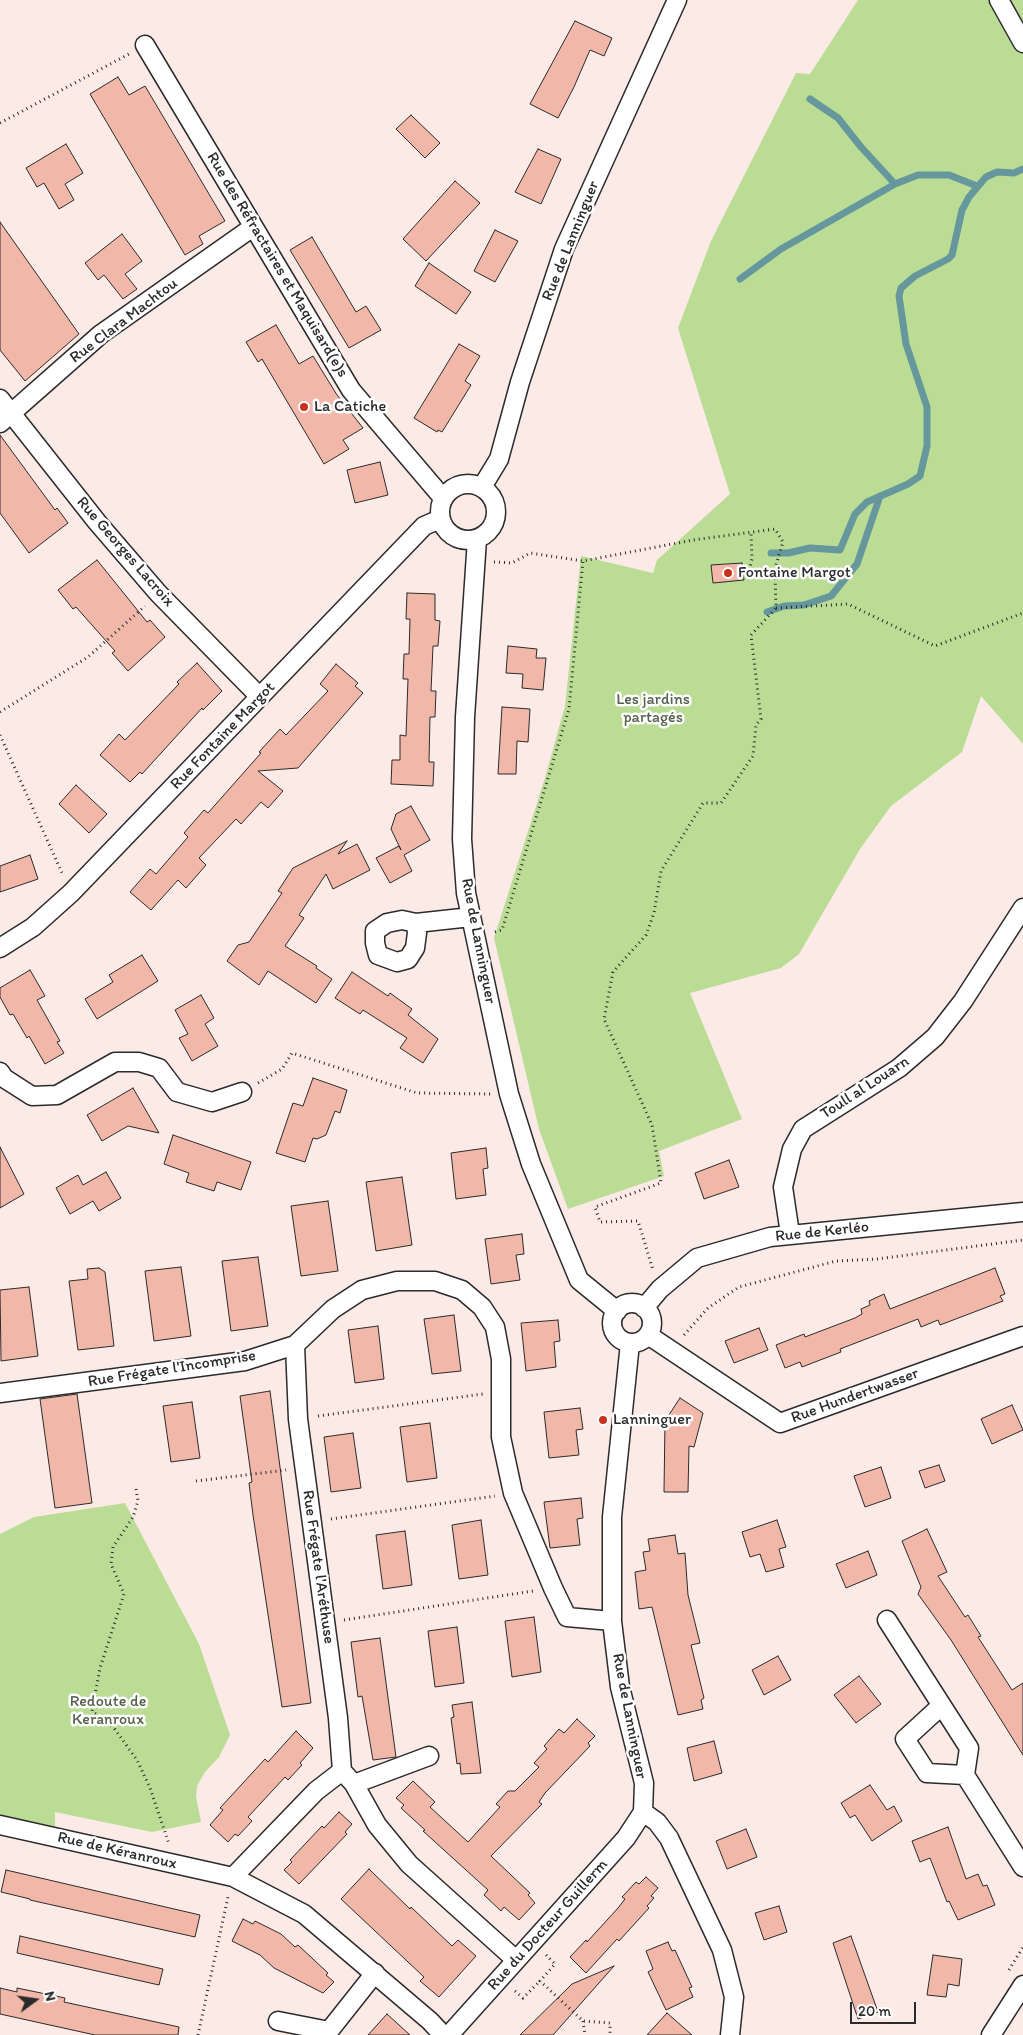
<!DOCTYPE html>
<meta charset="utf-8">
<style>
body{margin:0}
#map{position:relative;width:1023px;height:2035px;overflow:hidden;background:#fbeae5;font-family:Itim,sans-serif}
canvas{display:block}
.north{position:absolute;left:10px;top:1975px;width:50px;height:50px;-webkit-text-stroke:4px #fff;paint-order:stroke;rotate:76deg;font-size:14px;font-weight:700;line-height:20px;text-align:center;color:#2b2b2b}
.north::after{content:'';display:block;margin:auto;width:18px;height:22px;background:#2b2b2b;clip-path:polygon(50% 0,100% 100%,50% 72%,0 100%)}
.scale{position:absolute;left:850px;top:2002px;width:66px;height:22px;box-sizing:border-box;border:2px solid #2b2b2b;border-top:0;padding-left:6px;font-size:15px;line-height:18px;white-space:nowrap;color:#2b2b2b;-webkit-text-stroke:4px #fff;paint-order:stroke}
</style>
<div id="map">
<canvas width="1023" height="2035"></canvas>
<div class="north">N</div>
<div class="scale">20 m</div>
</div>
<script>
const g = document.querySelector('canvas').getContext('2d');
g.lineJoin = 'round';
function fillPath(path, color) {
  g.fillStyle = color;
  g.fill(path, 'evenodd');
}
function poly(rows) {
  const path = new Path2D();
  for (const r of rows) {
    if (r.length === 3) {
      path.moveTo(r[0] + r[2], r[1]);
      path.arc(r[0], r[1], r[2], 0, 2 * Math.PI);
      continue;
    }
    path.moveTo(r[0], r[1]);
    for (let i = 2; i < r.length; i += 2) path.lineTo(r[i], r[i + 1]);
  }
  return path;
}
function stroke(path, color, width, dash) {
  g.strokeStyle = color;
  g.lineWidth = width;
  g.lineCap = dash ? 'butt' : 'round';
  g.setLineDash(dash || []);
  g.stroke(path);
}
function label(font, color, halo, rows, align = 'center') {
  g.font = font + ' Itim,sans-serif';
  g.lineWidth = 5;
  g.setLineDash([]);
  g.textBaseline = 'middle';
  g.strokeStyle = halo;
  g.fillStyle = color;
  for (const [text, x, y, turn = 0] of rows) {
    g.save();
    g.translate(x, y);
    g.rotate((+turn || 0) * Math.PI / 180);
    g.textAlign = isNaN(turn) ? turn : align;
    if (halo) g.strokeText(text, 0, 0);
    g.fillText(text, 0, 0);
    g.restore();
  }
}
fillPath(poly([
 [858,0,1023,0,1023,744,981,696,962,752,891,806,860,849,799,954,781,968,690,993,742,1119,659,1151,664,1176,568,1209,539,1129,494,938,545,778,565,706,581,556,653,573,657,560,730,494,678,328,711,241,796,73,810,74],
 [125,1503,199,1644,230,1735,219,1757,205,1772,197,1786,196,1797,201,1822,152,1832,55,1812,55,1828,0,1816,0,1534,34,1517]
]), '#badc95');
stroke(poly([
 [810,99,838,118,861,147,895,184],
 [740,279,781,249,895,184,918,175,949,175,977,186],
 [771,553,788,553,810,548,840,550,855,514,867,502,908,484,920,476,927,446,927,407,906,344,899,296,901,288,915,276,948,259,952,255,962,210,969,197,986,177,997,172,1014,173,1023,169],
 [767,612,784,606,804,605,831,596,857,564,880,496]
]), '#66979c', 7);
const building = poly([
 [575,21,612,38,604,56,590,50,574,87,558,118,530,104,575,21],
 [118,77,129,95,145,86,225,221,199,236,203,244,185,255,90,94,118,77],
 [411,115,440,143,425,158,396,129,411,115],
 [66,144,83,173,65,184,74,200,59,209,44,183,37,187,26,168,66,144],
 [538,149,561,159,541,204,515,192,538,149],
 [455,181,480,203,426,261,403,239,455,181],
 [0,222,79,334,25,381,0,350,0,222],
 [495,230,518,241,495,282,474,271,495,230],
 [122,234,142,261,125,274,137,289,123,299,104,275,98,280,85,263,122,234],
 [312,237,356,312,366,306,381,330,349,348,290,250,312,237],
 [429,263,471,292,456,314,415,286,429,263],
 [276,325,299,364,313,356,337,395,363,428,343,440,349,449,324,464,262,359,258,362,246,342,276,325],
 [459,344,480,356,465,381,471,385,442,432,438,430,437,432,414,418,459,344],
 [0,435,55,510,57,508,68,523,29,553,0,513,0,435],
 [380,462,388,495,355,503,347,470,380,462],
 [97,560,147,622,150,620,165,637,128,671,112,653,115,651,76,607,73,609,58,590,97,560],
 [742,563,744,580,713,583,711,565,742,563],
 [407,593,435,594,435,620,440,621,438,646,433,646,431,691,436,691,435,717,430,717,429,762,434,762,433,786,391,784,392,760,400,760,400,735,406,736,408,679,403,679,404,654,409,654,410,619,406,619,407,593],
 [508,646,537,649,536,658,546,658,543,690,522,688,523,674,506,673,508,646],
 [197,663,222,691,203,710,202,708,142,774,140,772,130,782,100,755,119,734,125,740,179,684,177,682,197,663],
 [336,664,358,683,355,686,363,693,298,768,258,771,283,791,268,808,261,802,241,824,236,819,199,858,206,865,186,888,178,880,151,910,130,892,150,869,156,874,188,837,184,833,204,810,208,813,261,753,259,752,280,729,286,735,328,691,320,684,336,664],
 [502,707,530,709,528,742,517,741,516,774,498,774,502,707],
 [76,785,107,814,89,833,59,804,76,785],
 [411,806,430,840,404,855,412,871,390,883,376,858,399,846,401,850,391,829,396,814,411,806],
 [347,841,338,854,357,844,370,870,333,889,326,874,299,915,304,918,285,946,317,966,316,968,332,979,316,1003,268,971,259,985,227,961,238,945,249,942,282,893,278,891,293,868,347,841],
 [30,855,38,879,0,892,0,866,30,855],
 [142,955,158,981,97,1019,85,999,113,982,109,975,142,955],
 [30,970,45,996,37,1000,60,1041,57,1042,64,1053,45,1064,29,1036,27,1038,13,1014,10,1015,0,997,0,988,30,970],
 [352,972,388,996,390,993,412,1009,408,1015,438,1039,423,1063,400,1048,407,1038,363,1010,360,1014,335,998,352,972],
 [201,995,214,1018,205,1024,218,1046,192,1061,179,1038,188,1034,175,1010,201,995],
 [313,1078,347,1090,340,1113,335,1111,326,1135,317,1139,313,1138,305,1162,276,1153,293,1103,303,1106,313,1078],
 [133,1088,159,1133,128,1126,102,1141,87,1115,133,1088],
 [173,1135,251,1162,241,1190,217,1182,214,1191,186,1182,189,1173,164,1164,173,1135],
 [0,1147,24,1194,0,1208,0,1147],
 [486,1148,488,1168,483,1169,486,1195,456,1199,451,1153,486,1148],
 [729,1160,739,1187,704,1199,695,1173,729,1160],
 [106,1172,121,1198,99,1211,93,1201,70,1214,56,1188,78,1175,83,1185,106,1172],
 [402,1177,412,1245,376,1251,366,1182,402,1177],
 [328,1201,338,1271,301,1276,291,1206,328,1201],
 [522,1234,524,1254,516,1255,520,1280,491,1284,485,1239,522,1234],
 [258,1257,268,1326,231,1331,222,1261,258,1257],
 [181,1267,191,1336,154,1341,145,1271,181,1267],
 [99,1268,105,1272,114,1346,78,1350,69,1281,88,1279,87,1269,99,1268],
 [995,1268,1005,1294,1000,1296,1003,1301,940,1325,938,1320,921,1327,918,1319,840,1349,841,1352,802,1367,800,1362,785,1368,776,1345,804,1334,805,1337,855,1318,862,1314,861,1309,870,1305,869,1301,884,1294,890,1309,995,1268],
 [29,1287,38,1356,1,1361,0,1290,29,1287],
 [454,1315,461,1371,432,1374,424,1319,454,1315],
 [558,1320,560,1341,554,1342,556,1367,526,1371,521,1323,558,1320],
 [378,1326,384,1379,355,1383,348,1330,378,1326],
 [759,1328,768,1350,734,1363,725,1341,759,1328],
 [270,1391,311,1703,282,1707,253,1515,249,1483,252,1482,240,1396,270,1391],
 [77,1394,92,1503,55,1508,40,1399,77,1394],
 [680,1398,703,1413,694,1447,689,1446,688,1492,664,1492,665,1421,680,1398],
 [192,1402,200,1458,171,1462,163,1406,192,1402],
 [1012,1405,1023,1430,992,1444,981,1419,1012,1405],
 [580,1408,583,1429,576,1430,579,1455,549,1458,544,1412,580,1408],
 [430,1423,437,1478,407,1482,400,1427,430,1423],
 [353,1433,361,1488,331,1492,324,1437,353,1433],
 [939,1465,945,1481,925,1488,919,1471,939,1465],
 [881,1467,891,1498,865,1507,854,1476,881,1467],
 [581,1498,583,1518,577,1519,580,1545,550,1548,544,1502,581,1498],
 [481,1520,488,1575,459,1579,452,1525,481,1520],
 [777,1520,786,1547,779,1549,784,1567,766,1572,760,1554,750,1557,742,1532,777,1520],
 [927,1529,947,1572,938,1576,965,1617,968,1615,981,1636,978,1637,1012,1690,1023,1683,1023,1755,951,1640,918,1594,921,1587,902,1541,927,1529],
 [405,1531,412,1585,383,1589,376,1535,405,1531],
 [675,1535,678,1554,685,1553,688,1595,700,1643,691,1645,704,1698,701,1700,703,1709,678,1715,652,1607,639,1609,635,1572,646,1570,643,1552,650,1551,648,1539,675,1535],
 [868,1551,877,1575,846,1588,836,1564,868,1551],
 [534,1617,541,1672,512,1677,505,1621,534,1617],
 [457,1627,464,1683,435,1687,428,1631,457,1627],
 [380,1638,396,1757,373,1760,362,1696,358,1697,351,1642,380,1638],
 [778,1656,791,1680,764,1695,752,1670,778,1656],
 [859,1676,881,1704,856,1723,834,1695,859,1676],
 [472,1702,481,1773,461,1774,460,1763,457,1764,451,1718,454,1717,452,1705,472,1702],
 [577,1719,595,1736,588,1743,590,1746,545,1793,539,1802,542,1804,491,1856,530,1893,528,1895,535,1903,519,1920,504,1907,501,1911,484,1895,488,1890,423,1831,425,1830,401,1808,404,1805,396,1798,413,1781,435,1802,430,1807,468,1842,500,1807,496,1804,508,1791,515,1791,539,1767,534,1763,547,1749,544,1746,559,1729,564,1733,577,1719],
 [296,1731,313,1748,300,1763,302,1765,288,1780,285,1777,248,1817,252,1821,238,1836,235,1834,228,1842,210,1825,223,1810,220,1808,265,1759,268,1762,296,1731],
 [714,1741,722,1773,694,1781,687,1748,714,1741],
 [870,1785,887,1810,894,1806,902,1821,872,1841,855,1815,850,1818,841,1803,870,1785],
 [339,1812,352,1824,345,1832,347,1834,299,1884,284,1870,292,1862,290,1860,322,1826,324,1828,339,1812],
 [948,1827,966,1879,978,1874,983,1886,987,1885,995,1905,958,1920,949,1901,947,1902,930,1858,920,1862,912,1841,948,1827],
 [746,1829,757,1857,727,1869,716,1841,746,1829],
 [369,1869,410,1909,411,1907,452,1946,458,1940,476,1956,439,1997,420,1981,424,1977,341,1899,369,1869],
 [6,1870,200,1915,195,1937,30,1900,30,1899,1,1892,6,1870],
 [646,1877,658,1888,651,1896,654,1898,647,1906,649,1908,619,1941,617,1939,586,1973,570,1957,586,1940,587,1942,618,1908,625,1899,622,1897,636,1882,639,1884,646,1877],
 [779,1906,787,1932,764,1940,755,1913,779,1906],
 [243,1919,253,1924,255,1921,281,1934,295,1947,298,1945,328,1973,326,1975,334,1982,323,1993,274,1968,260,1955,232,1941,243,1919],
 [20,1936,163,1969,159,1985,17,1953,20,1936],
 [851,1936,878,2012,858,2019,833,1943,851,1936],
 [668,1942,672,1951,675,1950,692,1987,689,1988,693,1997,666,2010,648,1972,653,1969,646,1951,668,1942],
 [933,1955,962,1959,959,1986,948,1984,946,1997,927,1995,933,1955],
 [614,1966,553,2035,520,2035,572,1984,614,1966],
 [0,1988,17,1992,17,1988,65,1998,64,2002,179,2027,178,2035,95,2035,0,2014,0,1988],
 [667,2013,692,2035,647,2035,667,2013],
 [387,2014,410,2035,368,2035,387,2014]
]);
fillPath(building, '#f1b8a9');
stroke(building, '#2b2b2b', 1);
const minor = poly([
 [999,0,1023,43],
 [145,45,351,390,443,498],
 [0,399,97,522,158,593,260,697],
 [0,423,101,334,253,227],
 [468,512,28],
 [482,487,499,459,520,382,564,249,677,0],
 [477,539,465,717,462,839,466,893,509,1094,531,1164,579,1280,617,1311],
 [416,923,417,933,415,948,408,959,397,962,378,955,375,943,375,931,387,923,402,920,416,923,471,917],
 [0,948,33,927,71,893,424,526,440,519],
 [0,1072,4,1078,32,1096,57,1095,115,1062,139,1062,159,1068,177,1092,212,1102,242,1092],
 [790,1234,783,1187,792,1149,803,1129,899,1068,935,1037,963,1001,1023,908],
 [632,1323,20],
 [644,1308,660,1289,697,1258,770,1237,1023,1212],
 [648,1335,780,1423,1023,1336],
 [630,1343,612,1517,612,1621,620,1687,644,1783,643,1812],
 [295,1345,298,1419,338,1718,342,1771,354,1784,377,1825,409,1864,516,1960],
 [0,1393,245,1361,295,1345,333,1309,362,1290,397,1281,435,1281,462,1290,482,1307,495,1327,501,1359,501,1437,513,1493,553,1588,567,1617,612,1621],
 [887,1620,969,1748,965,1775,1023,1867],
 [941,1706,905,1739,927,1773,965,1775],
 [354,1784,429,1756],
 [643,1812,657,1822,669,1838,722,1950,734,1997,730,2035],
 [0,1825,233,1877,304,1914,430,2021,443,2035],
 [233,1877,316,1791,342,1771],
 [278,2021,329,2031,375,1973],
 [449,2035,626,1838,643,1812],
 [991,2035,1023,1985]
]);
stroke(minor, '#2b2b2b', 21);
stroke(poly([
 [0,123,129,54],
 [494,562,512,563,530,553,583,561,693,540,775,529,783,542,776,565,775,575,776,608,751,635,761,719,756,725,753,756,721,803,703,803,661,871,654,913,646,935,613,972,604,1019,652,1125,661,1183,595,1207,600,1222,638,1221,653,1270],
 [745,572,749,571,752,559,751,533],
 [776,608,848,604,935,646,1023,613],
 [0,712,88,657,145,606],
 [0,735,62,873],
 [495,932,502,930,569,709,583,561],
 [258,1083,282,1069,292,1053,417,1093,491,1094],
 [684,1335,708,1308,739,1287,836,1261,877,1259,1023,1240],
 [318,1416,483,1394],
 [196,1481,286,1470],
 [136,1489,138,1501,133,1517,113,1547,111,1564,124,1594,100,1668,92,1711,114,1728,137,1760,150,1788,169,1844],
 [331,1519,495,1496],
 [344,1620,533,1591],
 [546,1955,555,1964,540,1981,583,2021,610,2023,610,2035],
 [1009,1970,1023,1947],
 [515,1991,523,1998,540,1981],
 [583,2021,585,2035],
 [198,2035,228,1897]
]), '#2b2b2b', 3, [1, 4]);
stroke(minor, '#fff', 18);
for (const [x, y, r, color] of [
 [304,407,5,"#c8321e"],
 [728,573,5,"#c8321e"],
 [603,1420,5,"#c8321e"]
]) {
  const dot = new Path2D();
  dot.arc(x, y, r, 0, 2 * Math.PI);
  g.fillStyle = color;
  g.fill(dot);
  stroke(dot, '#fff', 2);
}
label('16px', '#2b2b2b', '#fff', [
 ["Rue de Lanninguer",571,241,-68],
 ["Rue des Réfractaires et Maquisard(e)s",277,265,59],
 ["Rue Clara Machtou",124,321,-37],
 ["Rue Georges Lacroix",125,552,49],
 ["Rue Fontaine Margot",223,736,-46],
 ["Rue de Lanninguer",478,941,79],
 ["Toull al Louarn",865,1088,-33],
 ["Rue de Kerléo",822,1232,-6],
 ["Rue Frégate l'Incomprise",172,1369,-9],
 ["Rue Hundertwasser",855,1396,-20],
 ["Rue Frégate l'Aréthuse",318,1567,82],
 ["Rue de Lanninguer",629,1716,79],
 ["Rue de Kéranroux",117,1851,13],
 ["Rue du Docteur Guillerm",548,1925,-48]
]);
label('16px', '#2b2b2b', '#fff', [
 ["La Catiche",314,407],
 ["Fontaine Margot",738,573],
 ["Lanninguer",613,1420]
], 'left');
label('16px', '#56604b', '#fff', [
 ["Les jardins",653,700],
 ["partagés",653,718],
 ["Redoute de",108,1702],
 ["Keranroux",108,1720]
]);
</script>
